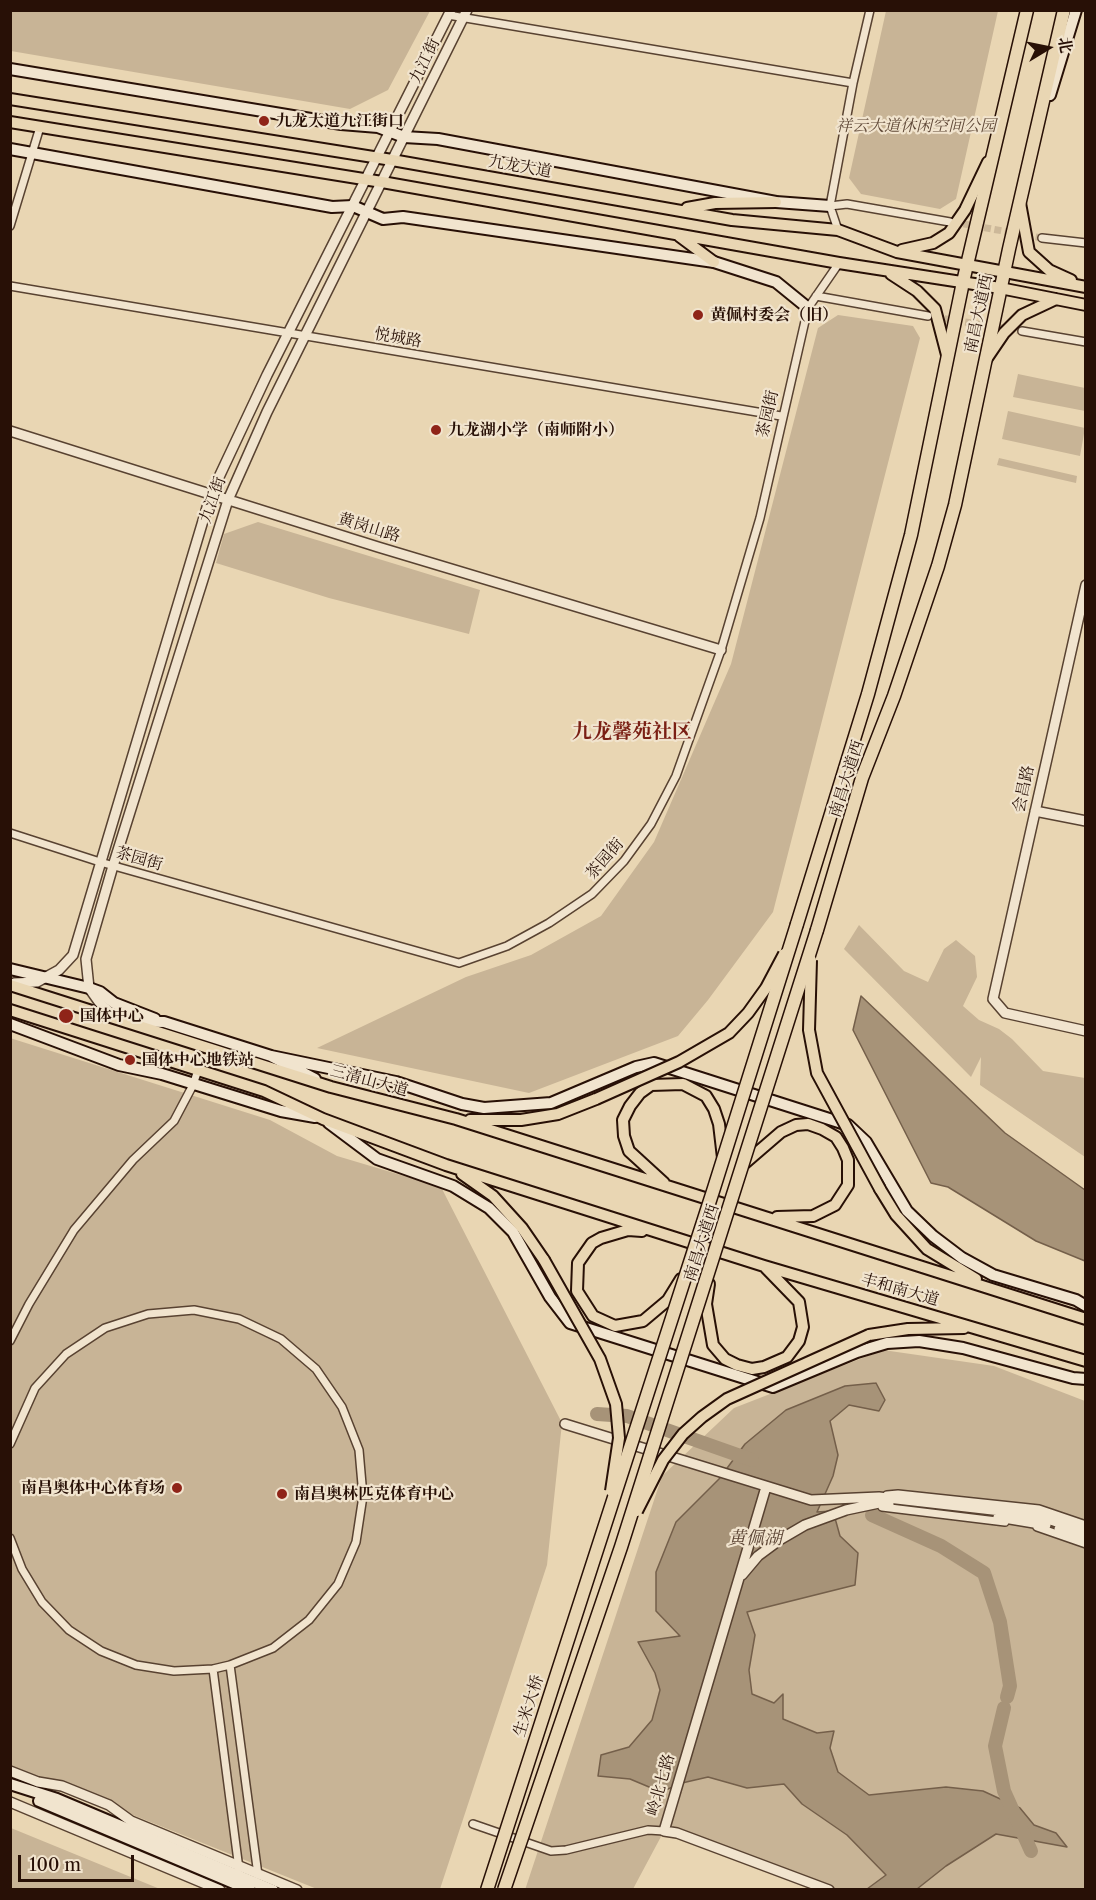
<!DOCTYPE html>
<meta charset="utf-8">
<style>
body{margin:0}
#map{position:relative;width:1096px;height:1900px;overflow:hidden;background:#e9d6b3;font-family:"Libre Caslon Text","Noto Serif SC",serif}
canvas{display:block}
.frame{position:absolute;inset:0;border:12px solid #281006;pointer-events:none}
.north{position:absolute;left:1018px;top:18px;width:60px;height:60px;-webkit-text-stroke:4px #f1e4ce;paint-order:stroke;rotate:80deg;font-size:16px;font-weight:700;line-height:24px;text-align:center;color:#281006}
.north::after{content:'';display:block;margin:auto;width:21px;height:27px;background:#281006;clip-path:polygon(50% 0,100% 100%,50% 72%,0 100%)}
.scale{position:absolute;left:18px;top:1855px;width:116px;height:27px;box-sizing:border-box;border:3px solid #281006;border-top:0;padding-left:8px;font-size:18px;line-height:21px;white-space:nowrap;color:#281006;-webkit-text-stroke:4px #f1e4ce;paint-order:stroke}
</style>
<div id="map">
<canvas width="1096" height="1900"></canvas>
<div class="frame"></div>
<div class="north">北</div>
<div class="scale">100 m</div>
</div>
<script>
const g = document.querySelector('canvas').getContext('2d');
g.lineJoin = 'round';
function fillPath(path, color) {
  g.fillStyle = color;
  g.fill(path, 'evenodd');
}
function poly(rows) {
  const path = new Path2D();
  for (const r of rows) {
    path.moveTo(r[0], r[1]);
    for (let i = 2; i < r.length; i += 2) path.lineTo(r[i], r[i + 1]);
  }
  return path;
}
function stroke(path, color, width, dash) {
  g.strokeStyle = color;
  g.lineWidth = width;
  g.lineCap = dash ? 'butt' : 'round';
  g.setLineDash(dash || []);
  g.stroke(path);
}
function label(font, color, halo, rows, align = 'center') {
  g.font = font + ' "Libre Caslon Text","Noto Serif SC",serif';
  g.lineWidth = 4.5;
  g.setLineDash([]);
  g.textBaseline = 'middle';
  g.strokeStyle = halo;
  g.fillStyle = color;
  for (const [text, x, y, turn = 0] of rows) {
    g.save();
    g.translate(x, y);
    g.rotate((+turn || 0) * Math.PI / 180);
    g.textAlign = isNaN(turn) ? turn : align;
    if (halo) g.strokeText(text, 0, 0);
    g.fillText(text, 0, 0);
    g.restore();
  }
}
fillPath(poly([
 [10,11,11,10,430,11,388,90,350,109,11,51],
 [886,11,998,11,956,199,940,209,861,194,849,178],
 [838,315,913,326,920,338,773,912,708,1000,678,1036,529,1093,317,1048,466,977,531,955,601,916,654,842,731,664,818,328],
 [1018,374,1085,388,1085,411,1013,397],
 [1008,411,1085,428,1080,456,1002,439],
 [999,458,1077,476,1076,483,997,465],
 [258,522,480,590,469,634,329,598,216,563,224,534],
 [859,925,904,971,928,982,944,949,956,940,975,956,977,977,963,1006,979,1020,999,1029,1012,1039,1043,1071,1085,1078,1085,1157,980,1085,981,1057,971,1077,844,949],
 [10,1038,270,1120,337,1156,441,1187,562,1423,547,1565,440,1889,317,1889,11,1766],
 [883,1350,994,1366,1085,1401,1085,1889,829,1889,664,1831,633,1889,525,1890,662,1476,734,1408],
 [11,1828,160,1889,11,1889]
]), '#c8b496');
const water = poly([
 [861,996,1005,1133,1085,1190,1085,1261,1036,1241,948,1187,931,1183,853,1030,861,996],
 [876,1383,885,1400,879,1411,849,1405,830,1421,838,1455,833,1476,817,1512,833,1511,840,1536,858,1553,855,1585,747,1612,755,1635,749,1670,752,1694,774,1703,783,1694,783,1719,817,1733,834,1731,830,1748,838,1772,869,1795,946,1787,983,1791,1020,1808,1034,1825,1056,1833,1067,1847,996,1834,946,1866,917,1889,867,1889,886,1875,847,1835,802,1804,784,1784,747,1788,708,1777,682,1783,661,1792,630,1779,598,1776,601,1755,629,1747,652,1720,660,1690,655,1673,638,1642,680,1636,656,1611,656,1572,676,1522,719,1479,745,1444,786,1410,845,1386,876,1383]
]);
fillPath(water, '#a79378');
stroke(water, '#745f4a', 1.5);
stroke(poly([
 [597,1414,627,1416,752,1460],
 [872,1515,941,1546,984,1573,1000,1622,1010,1686,1007,1697],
 [1004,1708,995,1746,1004,1791,1031,1851]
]), '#a79378', 14);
stroke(poly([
 [953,222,1042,238],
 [934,317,1022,331]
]), '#ccb899', 7, [7, 3.5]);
const minor = poly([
 [448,15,853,83],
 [830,206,847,204,950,222],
 [10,226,40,127],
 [838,230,830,206,853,83,870,10],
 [1042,238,1086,243],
 [10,286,781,416],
 [816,296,928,316],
 [1022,331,1086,342],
 [10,833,100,862,459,963,507,946,549,923,592,894,624,861,651,824,676,776,721,650,760,518,808,308,839,263],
 [10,1341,29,1304,74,1230,133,1160,174,1121,193,1085,198,1070],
 [10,1444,35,1388,66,1354,105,1328,148,1314,194,1310,239,1319,281,1339,316,1369,342,1407,359,1450,363,1496,356,1542,338,1584,309,1620,273,1648,230,1665,213,1669,174,1671,136,1665,101,1651,69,1630,42,1602,22,1569,10,1538],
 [887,1495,898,1494,1039,1509,1086,1525],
 [882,1507,1005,1522],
 [1037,1527,1086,1544],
 [230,1665,258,1875],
 [213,1669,239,1869],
 [473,1824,551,1851,566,1850,648,1830,664,1831]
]);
const tertiary = poly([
 [10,431,378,547,721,650],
 [1086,585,993,999,1005,1013,1086,1031],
 [1035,811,1086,821],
 [14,983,37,982,59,970,73,955,211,494,267,375,451,10],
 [115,1017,99,1002,89,988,86,959,113,866,228,500,267,412,467,10],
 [565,1424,811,1500,879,1497,1036,1515,1086,1532],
 [766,1487,664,1831,677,1833,829,1890],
 [998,1517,1046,1525],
 [1059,1529,1086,1538],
 [742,1575,758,1556,781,1539,805,1525,846,1510,879,1503,889,1504],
 [10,1771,38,1782,62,1786,109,1805,131,1821,297,1890],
 [10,1802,220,1890]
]);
const secondary = poly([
 [10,69,341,124,378,127,404,137,438,139,776,202,830,206],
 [1050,95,1076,10],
 [10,149,332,207,353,206,383,219,403,217,714,262,776,282,808,308],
 [10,969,89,988,100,992,114,1003,155,1019],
 [128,1021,164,1022,271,1056,315,1079],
 [10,1024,119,1065,162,1074,281,1111,315,1117],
 [271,1056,396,1082,462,1104,484,1108,551,1103,636,1067,654,1063,848,1125,866,1142,907,1211,933,1236,962,1258,993,1275,1076,1300,1086,1306],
 [329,1123,377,1159,453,1186,489,1208,513,1232,550,1297,570,1323,773,1387,857,1352,887,1343,919,1341,963,1348,1073,1378,1086,1379],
 [10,1784,57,1799,273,1890],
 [39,1801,250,1890]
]);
const primary = poly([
 [10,99,392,160,732,220,838,230,897,252,1086,287],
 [10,122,382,182,839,263,1000,288,1086,305],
 [1020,203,1029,252,1049,270,1071,280],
 [687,208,715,203,776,202],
 [679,236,714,262],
 [902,250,933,243,949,233,965,210,988,162],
 [891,274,917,291,935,309,947,355],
 [987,358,1004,333,1022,315,1056,299],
 [10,985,331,1087,456,1119,1086,1319],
 [10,1010,264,1091,323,1119,446,1165,764,1266,1086,1361],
 [470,1120,521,1120,558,1114,596,1099],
 [745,1163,781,1132,796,1125,808,1124,822,1129,836,1137,843,1148,848,1160,848,1185,835,1205,813,1216,777,1217],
 [462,1174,493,1196,522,1228,544,1260],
 [664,1183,629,1151,624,1136,623,1120,630,1106,640,1093,651,1085,683,1084,706,1096,714,1109,719,1124,723,1158],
 [880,1189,896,1215,927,1249,976,1279],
 [642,1231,628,1230,601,1238,592,1243,578,1263,577,1291,593,1316,615,1326,643,1321,668,1300,681,1279],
 [709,1284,706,1304,713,1345,725,1359,737,1365,752,1369,764,1367,787,1357,799,1341,803,1327,799,1302,766,1268],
 [869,1335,908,1329,964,1328]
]);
const trunk = poly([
 [797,924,868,694,911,535,963,282,1027,10],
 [817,930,862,778,894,696,938,566,955,505,1009,249,1064,10]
]);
stroke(minor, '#584231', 10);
stroke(tertiary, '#584231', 12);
stroke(secondary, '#281006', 14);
stroke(primary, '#281006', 14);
stroke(trunk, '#281006', 15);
stroke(minor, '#f1e4ce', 7);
stroke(tertiary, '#f1e4ce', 9);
stroke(secondary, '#f1e4ce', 10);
stroke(primary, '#e9d6b3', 10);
stroke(trunk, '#e9d6b3', 12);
const primaryBridge = poly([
 [811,960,809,1030,817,1073,880,1189],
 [596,1099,679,1062,729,1033,748,1013,766,988,784,954],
 [544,1260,600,1359,616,1404,619,1438,611,1491],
 [637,1511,663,1460,683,1434,702,1417,727,1399,869,1335]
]);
const trunkBridge = poly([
 [487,1890,714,1188,797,924],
 [504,1890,621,1547,817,930]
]);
stroke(primaryBridge, '#281006', 14, []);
stroke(trunkBridge, '#281006', 15, []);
stroke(primaryBridge, '#e9d6b3', 10);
stroke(trunkBridge, '#e9d6b3', 12);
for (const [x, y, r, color] of [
 [264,121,6,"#8f2418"],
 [698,315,6,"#8f2418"],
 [436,430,6,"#8f2418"],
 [66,1016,8,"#8f2418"],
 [130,1060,6,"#8f2418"],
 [177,1488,6,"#8f2418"],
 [282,1494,6,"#8f2418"]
]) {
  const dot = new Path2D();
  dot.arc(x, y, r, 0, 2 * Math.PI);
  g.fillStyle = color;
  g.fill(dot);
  stroke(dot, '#f1e4ce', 2);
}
label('16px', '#281006', '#f1e4ce', [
 ["九江街",425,61,-64],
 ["九龙大道",520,167,10],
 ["南昌大道西",979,314,-78],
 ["悦城路",398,338,10],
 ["茶园街",768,414,-77],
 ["九江街",213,500,-70],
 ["黄岗山路",369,528,17],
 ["南昌大道西",847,779,-72],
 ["会昌路",1024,789,-78],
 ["茶园街",139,859,16],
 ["茶园街",605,859,-49],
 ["三清山大道",369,1081,15],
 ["南昌大道西",702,1243,-72],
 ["丰和南大道",900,1290,16],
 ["生米大桥",529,1706,-72],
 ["岭北七路",661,1785,-74]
]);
label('bold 16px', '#281006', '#f1e4ce', [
 ["九龙大道九江街口",276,121],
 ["黄佩村委会（旧）",710,315],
 ["九龙湖小学（南师附小）",448,430],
 ["国体中心",80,1016],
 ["国体中心地铁站",142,1060],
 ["南昌奥体中心体育场",165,1488,"right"],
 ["南昌奥林匹克体育中心",294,1494]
], 'left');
label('italic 16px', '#604938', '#f1e4ce', [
 ["祥云大道休闲空间公园",916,126]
]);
label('italic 18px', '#5b4434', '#f1e4ce', [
 ["黄佩湖",755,1539]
]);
label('bold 20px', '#7a1f14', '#f1e4ce', [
 ["九龙馨苑社区",632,732]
]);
</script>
